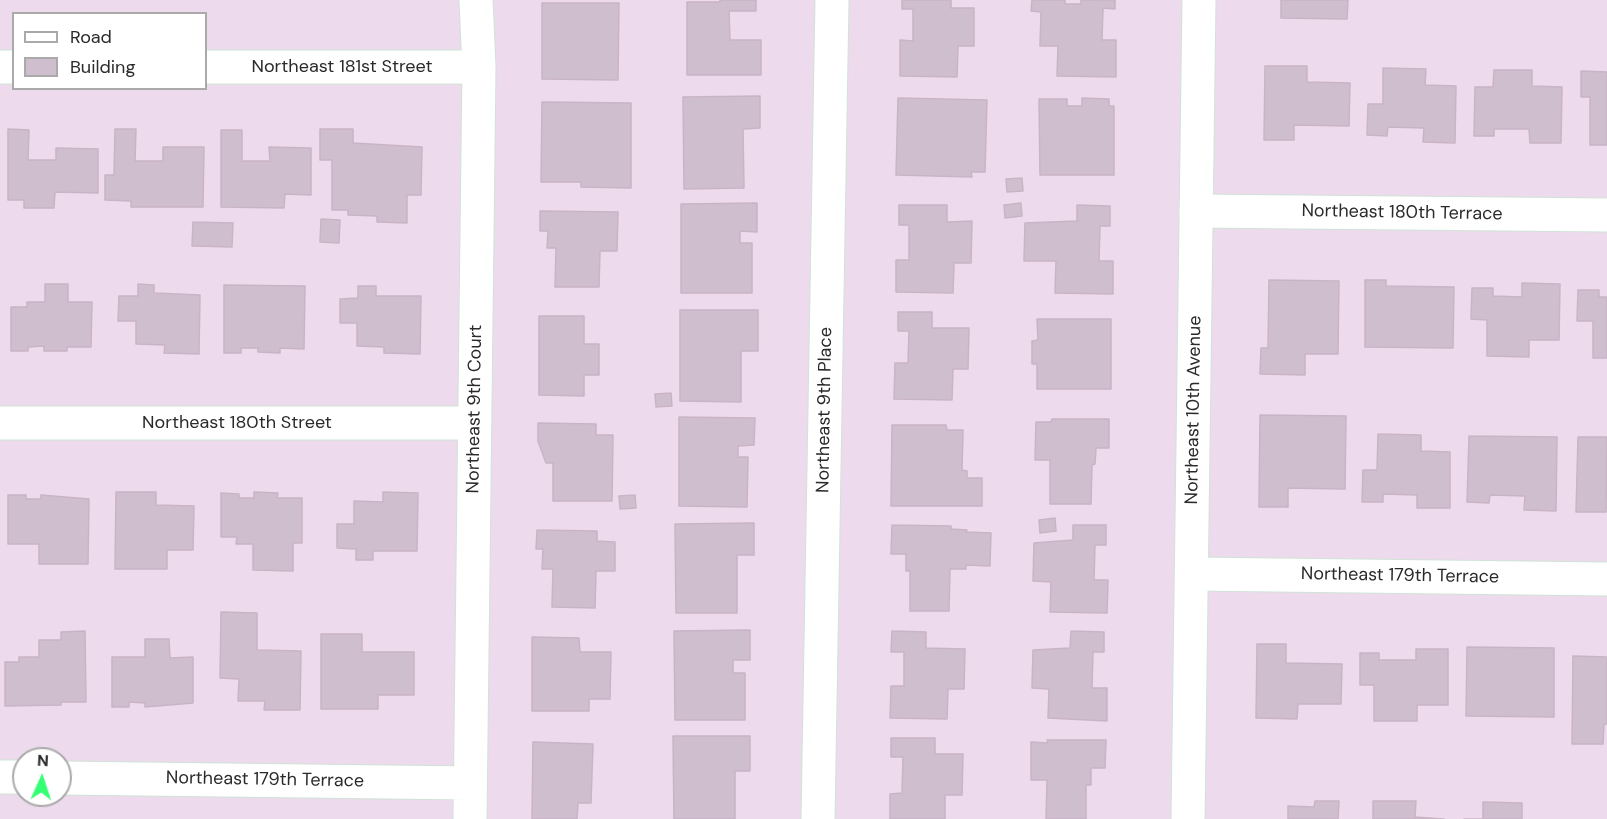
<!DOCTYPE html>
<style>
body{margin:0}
#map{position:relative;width:1607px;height:819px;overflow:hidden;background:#eddaec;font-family:"DM Sans",sans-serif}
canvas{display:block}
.legend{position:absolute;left:12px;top:12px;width:195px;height:78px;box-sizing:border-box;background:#fff;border:2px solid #aaa;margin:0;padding:8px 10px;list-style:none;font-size:18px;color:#2a2a2a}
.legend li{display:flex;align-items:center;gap:12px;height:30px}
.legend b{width:30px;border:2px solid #aaa}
.north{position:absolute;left:12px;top:747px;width:60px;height:60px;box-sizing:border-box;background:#fff;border:2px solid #aaa;border-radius:50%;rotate:3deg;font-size:16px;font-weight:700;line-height:24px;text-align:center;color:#2a2a2a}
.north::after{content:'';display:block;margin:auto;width:21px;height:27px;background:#35ff74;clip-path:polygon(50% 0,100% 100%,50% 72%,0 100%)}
</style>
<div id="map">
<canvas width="1607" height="819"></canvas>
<ul class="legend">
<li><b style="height:8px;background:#fff"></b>Road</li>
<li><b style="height:16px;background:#cfbfce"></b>Building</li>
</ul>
<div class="north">N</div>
</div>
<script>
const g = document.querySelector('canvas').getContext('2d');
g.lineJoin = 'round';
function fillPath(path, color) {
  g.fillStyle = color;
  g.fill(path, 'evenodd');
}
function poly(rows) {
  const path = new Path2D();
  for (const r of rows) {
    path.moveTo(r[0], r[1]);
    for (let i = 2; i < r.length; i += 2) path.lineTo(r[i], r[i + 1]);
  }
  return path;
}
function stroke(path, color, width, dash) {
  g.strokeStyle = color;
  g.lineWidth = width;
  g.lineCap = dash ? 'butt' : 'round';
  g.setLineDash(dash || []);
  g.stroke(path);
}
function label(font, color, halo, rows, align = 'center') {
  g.font = font + ' "DM Sans",sans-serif';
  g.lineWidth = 4.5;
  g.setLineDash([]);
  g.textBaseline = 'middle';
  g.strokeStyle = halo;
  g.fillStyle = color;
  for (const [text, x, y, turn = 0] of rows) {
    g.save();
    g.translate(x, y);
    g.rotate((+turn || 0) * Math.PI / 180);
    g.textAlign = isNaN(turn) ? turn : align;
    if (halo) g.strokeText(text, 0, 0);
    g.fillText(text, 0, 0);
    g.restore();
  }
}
const building = poly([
 [720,0,756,0,756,11,729,11,730,40,761,40,761,75,687,75,687,2,720,2,720,0],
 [902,0,951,0,951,8,974,8,974,46,958,46,957,77,900,76,900,40,913,41,913,9,902,9,902,0],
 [1032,0,1065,0,1065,4,1081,4,1081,0,1115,0,1115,9,1103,8,1102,40,1116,40,1116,77,1057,76,1058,46,1040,46,1041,12,1031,11,1032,0],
 [1281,0,1348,0,1347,19,1281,18,1281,0],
 [542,3,619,3,618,80,542,79,542,3],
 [1265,66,1307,66,1307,82,1350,83,1349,126,1294,125,1294,140,1264,140,1265,66],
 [1383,68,1426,69,1425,85,1456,86,1455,143,1423,142,1424,128,1388,127,1387,136,1367,135,1368,104,1383,104,1383,68],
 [1494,70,1532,70,1532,86,1562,87,1561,143,1530,143,1529,129,1494,129,1494,136,1474,136,1475,87,1493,87,1494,70],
 [1581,71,1607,72,1607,145,1590,145,1590,97,1581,97,1581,71],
 [760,96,760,128,743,129,744,188,684,189,683,97,760,96],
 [898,98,987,100,985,172,971,172,972,177,896,175,898,98],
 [1082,98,1109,99,1109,106,1114,106,1114,175,1040,175,1039,99,1067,99,1067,106,1082,106,1082,98],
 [542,102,631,103,631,188,581,187,581,182,541,182,542,102],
 [8,129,29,130,28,160,56,160,56,148,98,149,98,193,55,192,54,208,24,208,24,200,8,200,8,129],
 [115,129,136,129,135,161,163,161,163,147,204,147,203,207,131,207,131,201,105,200,105,175,114,175,115,129],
 [320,129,353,129,353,143,422,147,421,195,407,195,407,223,377,222,377,216,348,215,348,210,332,210,332,160,320,160,320,129],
 [221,130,242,130,242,161,270,161,269,147,311,148,311,195,285,194,284,208,221,207,221,130],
 [1022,178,1023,191,1007,192,1006,179,1022,178],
 [757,203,757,232,740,231,740,243,752,243,752,293,681,293,681,204,757,203],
 [1021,203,1022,216,1005,218,1004,205,1021,203],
 [899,205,947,205,947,222,972,221,971,263,954,263,953,293,896,292,896,260,909,260,909,225,899,225,899,205],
 [1077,205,1110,206,1110,226,1100,226,1099,261,1113,261,1113,294,1055,293,1056,261,1024,261,1025,223,1077,221,1077,205],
 [540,211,618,212,617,251,600,251,599,287,555,287,556,248,547,248,548,231,540,231,540,211],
 [321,219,340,220,339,243,320,242,321,219],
 [193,222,233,223,232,247,192,246,193,222],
 [1269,280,1339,281,1338,354,1305,354,1305,375,1260,374,1261,348,1268,348,1269,280],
 [1365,280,1386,280,1386,286,1454,287,1453,348,1365,347,1365,280],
 [1522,283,1560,284,1559,340,1529,340,1529,357,1487,356,1487,320,1471,319,1472,288,1493,288,1493,296,1522,297,1522,283],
 [45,284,68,284,68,302,92,302,91,347,67,347,67,351,44,351,44,346,28,347,28,351,11,351,11,307,27,307,27,302,45,302,45,284],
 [138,284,154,285,154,293,200,295,199,354,164,353,165,345,136,344,136,321,118,321,119,296,138,296,138,284],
 [224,285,305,286,304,349,280,348,280,353,258,352,258,348,241,348,241,353,224,353,224,285],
 [358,286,376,286,376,296,421,296,420,354,384,353,384,347,357,346,357,323,340,323,340,299,358,298,358,286],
 [1578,290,1599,290,1599,297,1607,297,1607,358,1593,358,1593,321,1577,321,1578,290],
 [680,310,758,310,758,351,741,351,741,402,680,401,680,310],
 [898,312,932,312,932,328,969,328,968,369,953,369,952,400,894,399,895,363,908,363,909,331,898,331,898,312],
 [539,316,584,316,584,344,599,344,599,375,584,375,584,396,539,395,539,316],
 [1037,319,1111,319,1111,389,1037,389,1037,364,1032,364,1032,341,1038,340,1037,319],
 [671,393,672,406,656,407,655,394,671,393],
 [1260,415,1346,416,1345,489,1288,488,1288,507,1259,507,1260,415],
 [679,417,755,418,754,445,738,446,738,457,748,457,747,507,679,506,679,417],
 [1052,419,1109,419,1109,448,1096,448,1095,464,1092,465,1091,504,1050,504,1050,460,1035,460,1036,422,1051,422,1052,419],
 [538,423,596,424,596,435,613,435,612,501,553,501,553,463,546,463,538,441,538,423],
 [892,425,946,425,947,430,963,430,962,470,967,471,967,478,982,478,982,506,891,506,892,425],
 [1378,434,1421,435,1421,451,1450,452,1450,508,1417,508,1417,495,1383,494,1383,502,1362,502,1363,470,1377,470,1378,434],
 [1469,436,1557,437,1556,511,1524,510,1525,496,1490,495,1489,503,1467,502,1469,436],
 [1578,437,1607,437,1606,512,1576,512,1578,437],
 [116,492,156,492,156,505,194,506,193,550,167,550,167,569,115,569,116,492],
 [254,492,278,493,277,498,302,498,302,543,293,543,293,571,253,570,253,544,236,544,237,537,221,537,221,493,239,494,239,498,254,498,254,492],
 [383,492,418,493,417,551,373,551,373,560,356,560,356,549,337,548,337,524,354,524,354,501,383,502,383,492],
 [8,495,26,495,26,499,41,499,41,495,89,499,88,564,39,564,39,544,8,544,8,495],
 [635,495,636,508,620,509,619,496,635,495],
 [1055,518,1056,531,1040,533,1039,520,1055,518],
 [754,523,754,555,737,555,737,613,676,613,675,524,754,523],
 [892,525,951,526,951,529,967,530,966,532,991,533,990,566,966,565,966,569,950,569,949,611,910,611,910,571,906,571,906,554,891,554,892,525],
 [1073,525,1106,525,1106,545,1095,545,1094,580,1108,580,1107,613,1050,612,1051,582,1033,581,1034,543,1073,540,1073,525],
 [537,530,597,531,597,541,615,542,615,571,596,571,595,608,552,607,553,569,542,569,543,549,536,549,537,530],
 [221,612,257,613,257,650,301,651,300,710,264,710,265,701,238,701,239,679,220,678,221,612],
 [750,630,750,660,733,660,733,673,745,673,745,720,675,720,674,631,750,630],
 [85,631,86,702,61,702,61,705,5,706,5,662,19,662,19,657,39,657,39,640,61,640,61,632,85,631],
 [892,631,926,632,926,648,965,649,964,689,948,689,947,719,890,718,891,686,904,686,904,652,891,652,892,631],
 [1071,631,1104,632,1104,652,1093,652,1092,688,1107,688,1107,721,1048,718,1049,689,1032,688,1033,650,1070,648,1071,631],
 [321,634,362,634,362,652,414,652,414,695,378,695,378,709,321,709,321,634],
 [532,637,579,638,580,652,611,652,610,699,589,699,589,711,532,711,532,637],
 [145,639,169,639,170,658,193,657,193,703,145,707,145,703,129,702,129,707,112,707,112,657,145,657,145,639],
 [1257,644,1286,644,1286,663,1342,664,1341,704,1298,704,1297,719,1256,718,1257,644],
 [1467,647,1554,648,1554,717,1466,716,1467,647],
 [1416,649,1448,649,1448,705,1417,705,1417,721,1374,721,1374,685,1360,685,1360,653,1379,653,1379,660,1416,660,1416,649],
 [1573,656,1607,657,1607,724,1604,724,1603,744,1572,744,1573,656],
 [673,736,750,736,750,771,735,771,735,819,674,819,673,736],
 [891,738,935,738,935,754,963,754,962,795,945,795,945,819,890,819,890,794,902,793,903,757,891,757,891,738],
 [1047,740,1106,740,1105,768,1091,768,1091,785,1086,785,1086,819,1046,819,1047,780,1031,780,1031,742,1048,743,1047,740],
 [533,742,593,744,591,803,578,803,577,819,532,819,533,742],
 [1315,801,1339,801,1338,819,1288,819,1288,806,1314,807,1315,801],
 [1373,801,1416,801,1415,817,1444,819,1373,819,1373,801],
 [1483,802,1522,803,1522,819,1464,819,1483,819,1483,802]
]);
fillPath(building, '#cfbfce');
stroke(building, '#c9b4c6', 1.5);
const minor = poly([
 [0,67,14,67],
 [206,67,479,67],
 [1196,211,1607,215],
 [0,423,475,423],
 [1192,574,1607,579],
 [0,777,24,777],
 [60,778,470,783],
 [470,819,479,67,476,0],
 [818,819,832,0]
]);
const tertiary = poly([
 [1188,819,1199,0]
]);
stroke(minor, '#cfe4d6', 35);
stroke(tertiary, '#cfe4d6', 35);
stroke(minor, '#fff', 33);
stroke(tertiary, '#fff', 33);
label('18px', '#2a2a2a', '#fff', [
 ["Northeast 181st Street",342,67],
 ["Northeast 180th Terrace",1402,213,1],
 ["Northeast 9th Court",475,409,-89],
 ["Northeast 9th Place",825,410,-89],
 ["Northeast 10th Avenue",1194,410,-89],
 ["Northeast 180th Street",237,423],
 ["Northeast 179th Terrace",1400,576,1],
 ["Northeast 179th Terrace",265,780,1]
]);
</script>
